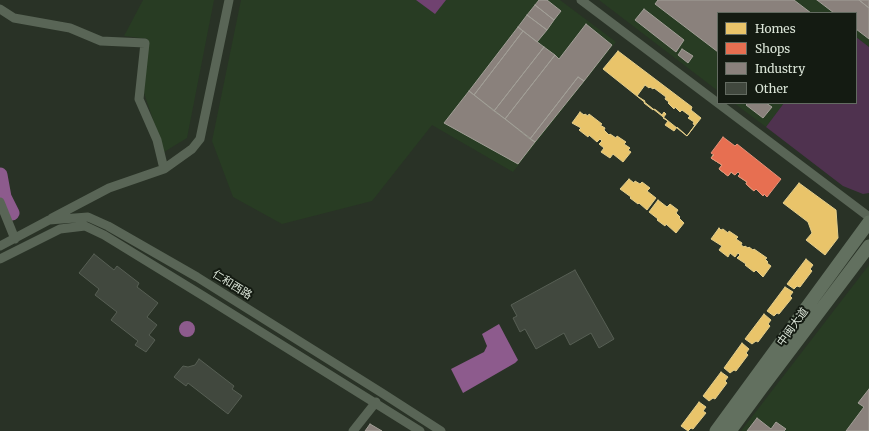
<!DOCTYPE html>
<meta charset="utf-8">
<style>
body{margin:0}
#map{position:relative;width:869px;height:431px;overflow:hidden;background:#293226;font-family:Merriweather,serif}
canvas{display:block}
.legend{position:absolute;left:717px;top:12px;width:140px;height:92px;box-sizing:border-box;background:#141b12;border:1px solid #636b61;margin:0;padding:5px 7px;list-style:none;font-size:12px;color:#dae4d7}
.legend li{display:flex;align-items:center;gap:8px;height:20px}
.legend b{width:20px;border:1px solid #636b61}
</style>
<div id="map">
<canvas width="869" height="431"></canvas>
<ul class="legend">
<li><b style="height:11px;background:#e9c46a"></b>Homes</li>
<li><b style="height:11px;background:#e76f51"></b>Shops</li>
<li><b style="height:11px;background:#8a817c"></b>Industry</li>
<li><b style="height:11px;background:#41483e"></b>Other</li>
</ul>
</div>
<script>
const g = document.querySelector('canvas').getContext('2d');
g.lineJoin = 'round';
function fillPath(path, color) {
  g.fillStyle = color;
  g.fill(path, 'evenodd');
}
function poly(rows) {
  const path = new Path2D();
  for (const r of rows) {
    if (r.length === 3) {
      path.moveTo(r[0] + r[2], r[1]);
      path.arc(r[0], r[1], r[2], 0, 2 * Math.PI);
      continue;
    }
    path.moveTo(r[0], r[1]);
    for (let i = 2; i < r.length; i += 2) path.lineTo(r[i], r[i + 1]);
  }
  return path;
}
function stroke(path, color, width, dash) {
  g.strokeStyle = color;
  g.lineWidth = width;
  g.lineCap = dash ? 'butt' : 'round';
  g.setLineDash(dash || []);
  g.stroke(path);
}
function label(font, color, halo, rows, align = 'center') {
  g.font = font + ' Merriweather,"Noto Sans SC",serif';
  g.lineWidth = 4;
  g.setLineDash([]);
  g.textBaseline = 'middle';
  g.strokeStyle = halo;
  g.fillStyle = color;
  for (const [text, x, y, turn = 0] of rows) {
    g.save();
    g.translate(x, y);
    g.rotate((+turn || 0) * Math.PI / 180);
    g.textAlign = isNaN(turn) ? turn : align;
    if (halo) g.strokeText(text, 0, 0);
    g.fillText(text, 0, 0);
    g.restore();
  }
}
fillPath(poly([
 [143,0,214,0,187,138,164,152,144,93,148,39,124,36],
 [241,0,560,0,616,42,513,172,432,125,372,201,282,224,233,197,212,141],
 [599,0,869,0,869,47,856,37,856,13,718,13,718,91],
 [734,103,784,103,766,127],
 [869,264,869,431,741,431,869,265]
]), '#283c23');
fillPath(poly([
 [856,37,869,47,869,193,863,194,843,186,766,127,784,103,856,103]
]), '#4f324f');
fillPath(poly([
 [416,0,446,0,435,14]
]), '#704270');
fillPath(poly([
 [187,329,8],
 [499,324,518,360,515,363,463,393,451,369,484,352,487,346,482,334]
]), '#8d5b8d');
const homes = poly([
 [618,51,692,107,691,110,701,118,687,136,603,69,618,51],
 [645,85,649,88,650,87,653,89,654,88,666,97,665,99,669,102,668,103,674,109,675,107,680,112,682,110,690,116,688,118,694,122,693,124,695,125,687,136,677,127,674,131,665,125,668,121,663,118,666,114,664,112,662,115,656,110,654,109,653,110,644,103,645,101,637,96,645,85],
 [580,112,584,115,585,114,588,116,589,114,602,124,600,125,605,128,604,130,609,135,610,134,616,138,617,136,626,142,624,144,630,148,628,150,631,152,623,162,613,154,610,158,601,152,604,148,599,144,602,141,600,139,597,142,589,135,588,137,579,130,581,128,572,123,580,112],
 [719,147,722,149,723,147,728,151,730,149,738,156,737,158,742,162,741,163,744,166,745,165,748,167,749,166,753,169,755,167,767,177,766,178,769,180,768,181,772,185,763,196,756,189,754,191,746,184,747,182,738,176,740,174,738,172,735,175,731,172,728,176,719,169,722,165,711,158,719,147],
 [629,179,634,183,635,181,640,184,642,182,650,188,647,191,656,198,647,210,639,203,638,204,630,198,631,197,620,189,629,179],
 [799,183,836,210,838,238,825,255,806,240,812,233,808,222,783,203,799,183],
 [658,200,667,207,670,204,678,210,676,213,680,217,679,218,684,223,676,233,666,224,665,226,657,220,658,219,649,212,658,200],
 [719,228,721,230,723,229,728,233,729,231,738,237,736,239,742,243,741,245,744,247,745,246,748,248,749,247,753,250,754,249,767,258,765,259,768,262,767,263,771,266,763,277,756,270,754,272,745,265,746,264,737,258,740,255,738,253,735,257,730,253,728,257,719,250,722,246,711,239,719,228],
 [806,259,813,265,810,269,812,271,800,287,797,286,794,289,787,284,806,259],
 [785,287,793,292,790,296,792,298,779,314,777,313,774,316,767,311,785,287],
 [764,314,771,320,768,324,770,326,758,342,756,341,752,344,745,339,764,314],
 [742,343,749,349,746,353,748,355,736,371,734,370,730,373,724,368,742,343],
 [721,372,728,377,725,381,727,383,715,399,713,398,709,401,703,396,721,372],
 [699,402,706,407,703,411,706,413,693,429,691,428,688,431,681,426,699,402]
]);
fillPath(homes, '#e9c46a');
stroke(homes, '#e4ce8b', 1);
const shops = poly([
 [723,137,735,146,737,144,781,179,767,197,764,194,763,196,756,189,754,191,746,184,747,182,738,176,740,174,738,172,735,175,731,172,728,176,719,169,722,165,711,158,714,155,711,153,723,137]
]);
fillPath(shops, '#e76f51');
stroke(shops, '#e39279', 1);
const industry = poly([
 [539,0,547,0,561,11,554,20,535,5,539,0],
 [658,0,794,0,811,13,718,13,718,52,655,4,658,0],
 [817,0,859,0,869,8,869,39,856,29,856,13,834,13,817,0],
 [859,0,869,0,869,8,859,0],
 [535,5,554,20,547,30,527,15,535,5],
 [644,9,684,40,676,52,635,20,644,9],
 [527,15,547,30,537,42,518,27,527,15],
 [586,24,612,45,584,81,578,77,530,139,505,119,555,55,559,59,586,24],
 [518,27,523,31,474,95,469,91,518,27],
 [523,31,544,47,494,111,474,95,523,31],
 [544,47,555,55,505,119,494,111,544,47],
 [682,49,693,56,688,63,678,55,682,49],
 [578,77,584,81,535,142,530,139,578,77],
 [469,91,535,142,518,164,444,123,469,91],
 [748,103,766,103,772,107,763,118,746,105,748,103],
 [869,389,869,431,846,431,864,407,858,403,869,389],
 [757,418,771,429,776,422,786,429,784,431,747,431,757,418],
 [370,424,382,431,365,431,370,424]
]);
fillPath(industry, '#8a817c');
stroke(industry, '#a29f97', 1);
stroke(poly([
 [0,175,4,197,12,213]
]), '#8d5b8d', 15);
const building = poly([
 [94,254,114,270,117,266,139,283,137,287,158,303,147,317,157,325,149,335,155,340,146,352,135,345,138,341,111,320,117,312,95,295,99,289,79,273,94,254],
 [575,270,614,339,599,348,591,333,570,345,564,333,536,349,525,329,520,332,513,318,517,316,511,305,575,270],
 [199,359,234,386,232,389,242,396,228,414,188,383,186,386,174,377,183,366,188,367,195,365,199,359]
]);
fillPath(building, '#41483e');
stroke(building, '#575f54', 1);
stroke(poly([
 [581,0,869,217],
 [0,9,14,18,70,28,101,41,145,43,139,99,157,140,164,169],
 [0,202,15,239],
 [52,218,109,188,164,169,192,149,200,139,229,0],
 [0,246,49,220,88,217,108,226,197,277,382,393,441,431],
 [0,259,60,229,85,226,104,235,205,297,420,431],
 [353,431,376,402]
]), '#596556', 9);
stroke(poly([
 [716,431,869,222],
 [730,431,761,389,869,246]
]), '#62705f', 13);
label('11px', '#dae4d7', '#141b12', [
 ["仁和西路",232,285,32],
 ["中闽大道",793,327,-54]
]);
</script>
